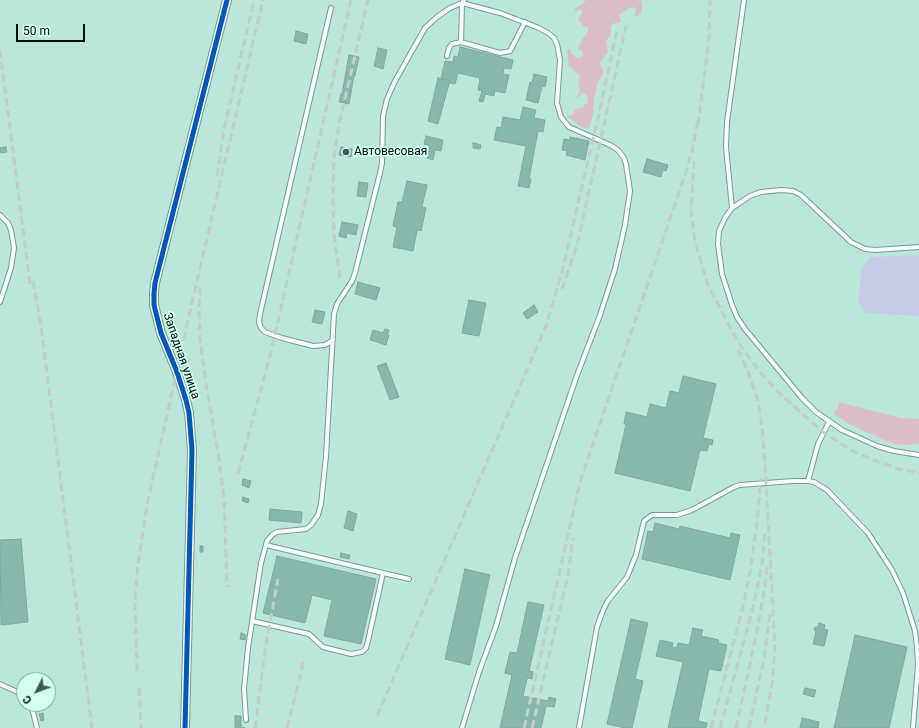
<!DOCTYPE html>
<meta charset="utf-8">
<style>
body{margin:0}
#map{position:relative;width:919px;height:728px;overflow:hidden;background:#bbe7db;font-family:Roboto,sans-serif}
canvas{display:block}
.north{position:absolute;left:16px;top:672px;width:40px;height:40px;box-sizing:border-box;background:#d1fff1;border:1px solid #7d9f95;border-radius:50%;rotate:228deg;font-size:11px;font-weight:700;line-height:16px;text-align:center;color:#00100b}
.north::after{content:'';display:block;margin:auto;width:14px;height:18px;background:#415b54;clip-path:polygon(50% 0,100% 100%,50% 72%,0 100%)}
.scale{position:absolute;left:16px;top:24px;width:69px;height:18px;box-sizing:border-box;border:2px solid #00100b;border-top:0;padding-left:5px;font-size:12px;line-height:14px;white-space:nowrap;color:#00100b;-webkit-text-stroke:3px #d1fff1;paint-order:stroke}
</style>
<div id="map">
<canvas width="919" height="728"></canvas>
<div class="north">С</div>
<div class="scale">50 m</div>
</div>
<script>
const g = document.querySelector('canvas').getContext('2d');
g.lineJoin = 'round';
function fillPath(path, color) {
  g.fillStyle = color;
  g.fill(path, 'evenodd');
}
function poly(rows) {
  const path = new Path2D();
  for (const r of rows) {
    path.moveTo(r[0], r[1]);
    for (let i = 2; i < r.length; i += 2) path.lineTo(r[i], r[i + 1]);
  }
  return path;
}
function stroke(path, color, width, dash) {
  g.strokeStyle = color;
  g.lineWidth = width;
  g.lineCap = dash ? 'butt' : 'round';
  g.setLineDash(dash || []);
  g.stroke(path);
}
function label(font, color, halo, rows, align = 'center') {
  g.font = font + ' Roboto,sans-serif';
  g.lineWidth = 3.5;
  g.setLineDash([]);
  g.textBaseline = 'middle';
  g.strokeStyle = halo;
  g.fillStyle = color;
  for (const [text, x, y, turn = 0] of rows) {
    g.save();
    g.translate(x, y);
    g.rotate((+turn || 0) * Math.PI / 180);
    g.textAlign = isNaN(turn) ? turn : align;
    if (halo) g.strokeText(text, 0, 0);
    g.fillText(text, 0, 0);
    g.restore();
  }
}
fillPath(poly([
 [586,0,636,0,642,1,642,12,637,16,634,16,636,9,632,7,629,8,619,15,621,21,619,23,615,23,611,26,611,35,606,41,608,52,599,64,603,70,603,74,597,84,596,92,594,96,593,115,590,126,587,129,581,127,567,116,572,115,576,109,582,107,587,103,588,99,587,95,583,93,574,100,580,92,580,88,578,85,580,76,569,66,567,51,569,48,571,53,578,58,581,57,583,54,583,52,578,49,578,47,582,40,588,32,588,28,586,27,583,26,578,19,582,14,582,11,580,9,573,13,576,8,582,4],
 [839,402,901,418,919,419,919,444,906,445,896,444,886,441,849,424,833,413,839,407]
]), '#dcbdca');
fillPath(poly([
 [919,255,919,316,866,313,858,302,862,268,870,257]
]), '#c6cbe8');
const building = poly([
 [296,31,308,34,306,44,294,41,296,31],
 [460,47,513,60,511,69,504,68,503,74,509,75,505,93,495,91,494,96,485,94,483,102,479,101,482,91,478,90,480,78,458,73,455,84,449,83,450,80,441,78,445,61,453,62,454,56,458,57,460,47],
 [378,48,387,50,383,69,374,66,378,48],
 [349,55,359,57,355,76,354,76,349,104,339,102,341,94,342,94,349,55],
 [534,74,547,77,545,87,542,86,538,103,526,100,530,82,532,83,534,74],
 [438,78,450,80,438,124,428,121,438,78],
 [523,107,536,110,534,118,545,120,543,132,538,131,529,179,531,179,529,188,518,186,526,146,494,140,497,127,501,128,503,117,520,120,523,107],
 [426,136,443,140,441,151,435,150,433,160,427,158,430,146,424,144,426,136],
 [570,137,589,141,585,160,566,155,567,151,562,150,564,139,570,140,570,137],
 [473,143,481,145,480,149,473,148,473,143],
 [6,147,7,152,1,153,0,148,6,147],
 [341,147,352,149,351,157,339,155,341,147],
 [647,159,668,165,666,171,663,170,661,177,643,172,647,159],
 [407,181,427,185,422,207,426,208,421,231,417,230,413,251,393,247,397,227,393,226,398,202,402,202,407,181],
 [359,182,368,183,366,197,357,196,359,182],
 [342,222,358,225,356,235,347,233,346,238,339,236,342,222],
 [358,282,380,288,376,300,355,294,358,282],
 [469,300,486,303,479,336,462,333,469,300],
 [534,305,538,312,527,319,523,313,534,305],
 [315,310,325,312,322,324,312,322,315,310],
 [385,329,389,330,387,335,389,335,386,345,370,340,373,330,383,333,385,329],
 [386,363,399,397,390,400,377,366,386,363],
 [683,376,716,384,703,438,713,440,712,445,709,444,707,451,700,450,690,491,615,473,626,424,624,424,626,412,647,417,650,404,666,408,670,391,679,393,683,376],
 [243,479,251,481,249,488,242,485,243,479],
 [243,497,249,499,248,503,242,501,243,497],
 [270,509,302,512,301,523,269,520,270,509],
 [348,511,357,514,353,531,344,528,348,511],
 [655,523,679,529,680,526,730,538,731,533,740,535,730,580,642,559,648,531,653,532,655,523],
 [21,539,28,622,1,625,0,540,21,539],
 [200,546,203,546,203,552,200,552,200,546],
 [341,553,350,555,349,559,340,557,341,553],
 [277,556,376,579,361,644,324,636,332,600,312,595,305,623,263,613,277,556],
 [465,569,490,575,470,665,445,659,465,569],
 [528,602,544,605,529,671,533,672,532,679,527,678,523,696,548,701,549,697,556,699,554,707,546,706,541,728,500,728,512,675,505,673,510,652,517,653,528,602],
 [631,619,648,623,635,679,643,681,632,728,625,728,607,724,631,619],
 [819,623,825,625,824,629,828,630,824,646,813,644,816,631,814,630,815,627,818,627,819,623],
 [693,628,703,630,701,636,719,640,718,643,727,645,721,671,709,669,698,721,707,723,706,728,668,728,683,662,656,656,660,640,673,643,672,647,677,648,678,643,689,645,693,628],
 [241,633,246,635,245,640,240,639,241,633],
 [855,635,907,647,889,728,834,728,855,635],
 [805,688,816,690,814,697,803,694,805,688],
 [43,713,44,720,41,721,39,714,43,713],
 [235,716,241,716,241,727,245,728,235,728,235,716],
 [802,718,819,722,818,728,800,728,802,718]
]);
fillPath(building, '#86b8ad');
stroke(building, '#83a69d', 1);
const service = poly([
 [331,8,260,314,259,322,261,328,265,332,282,338,313,346,325,345,333,340],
 [447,56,449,48,452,44,461,42],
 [732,208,726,147,727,122,744,0],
 [0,215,8,223,11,230,14,248,11,268,0,302],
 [919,247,875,250,865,249,851,242,801,195,793,191,781,190,761,192,750,196,732,208,725,218,719,231,718,244,722,274,732,305,737,317,745,329,802,398,816,412,842,430,877,446,894,451,919,455],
 [808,481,814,482,827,490,868,533,892,570,903,593,915,631,917,647,918,665,913,728],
 [383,573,409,579],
 [252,621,309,634,323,647,351,654,362,652,366,648,368,641,383,573,266,545],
 [0,684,24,695],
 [31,704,37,728],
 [246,720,244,689,248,648,261,563,267,541,272,535,277,532,306,529,311,525,318,515,321,504,326,456,334,314,337,304,352,281,355,273,380,173,382,163,383,116,387,99,395,81,425,28,437,17,450,8,462,3,461,42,500,53,510,51,525,22],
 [462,728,479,672,496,626,515,558,576,378,600,315,615,269,625,225,630,191,626,164,624,158,618,150,610,145,569,127,561,117,557,103,560,60,557,44,554,38,548,33,539,28,500,13,462,3,464,0],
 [579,728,597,627,602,613,607,602,627,577,636,555,644,521,652,515,677,515,692,510,734,487,740,485,793,481,808,481,818,444,829,422]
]);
const minor = poly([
 [185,728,192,450,189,413,186,400,177,372,161,333,154,305,154,293,155,283,227,0]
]);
stroke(service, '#799c94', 6);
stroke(minor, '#799c94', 10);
stroke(service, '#f5fbfa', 4);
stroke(minor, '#f5fbfa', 8);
stroke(poly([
 [0,50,30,284],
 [698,125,709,39,710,0],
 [694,161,691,211,695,242,708,285,738,342,760,372,778,392,823,432,849,449,873,460,899,469,919,473],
 [217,176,224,129,254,0],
 [340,278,334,235,333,201,334,156,339,124,368,0],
 [33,281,41,326,92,728],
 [200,287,199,310,200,338,206,384,218,453,224,497,227,587],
 [562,289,577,245,627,22],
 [738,349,748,372,758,401,762,426,765,465,775,646,772,684,764,728],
 [238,474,271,352,351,0],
 [137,671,135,600,138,564,147,505,193,298,263,0],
 [139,688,141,728],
 [377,716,546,326,563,268,599,114,617,30],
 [255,728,266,644,278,579],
 [287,728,300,677,304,658],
 [524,728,580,482,685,175,692,151,698,120],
 [532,728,568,575,573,538],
 [711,728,743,607,750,572,757,523,761,478],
 [720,728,753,608,762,564,765,533],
 [736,728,756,636,764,593,767,567],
 [749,728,764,659,770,614]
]), '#c1ceca', 3, [8, 4]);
stroke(poly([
 [185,728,192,450,189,413,186,400,177,372,161,333,154,305,154,293,155,283,227,0]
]), '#0057b8', 5);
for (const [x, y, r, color] of [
 [346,152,4,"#415b54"]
]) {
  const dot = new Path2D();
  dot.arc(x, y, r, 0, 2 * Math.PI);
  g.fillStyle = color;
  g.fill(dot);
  stroke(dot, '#d1fff1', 1.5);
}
label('12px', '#00100b', '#d1fff1', [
 ["Автовесовая",354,152]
], 'left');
label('12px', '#00100b', '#d1fff1', [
 ["Западная улица",181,356,71]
]);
</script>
